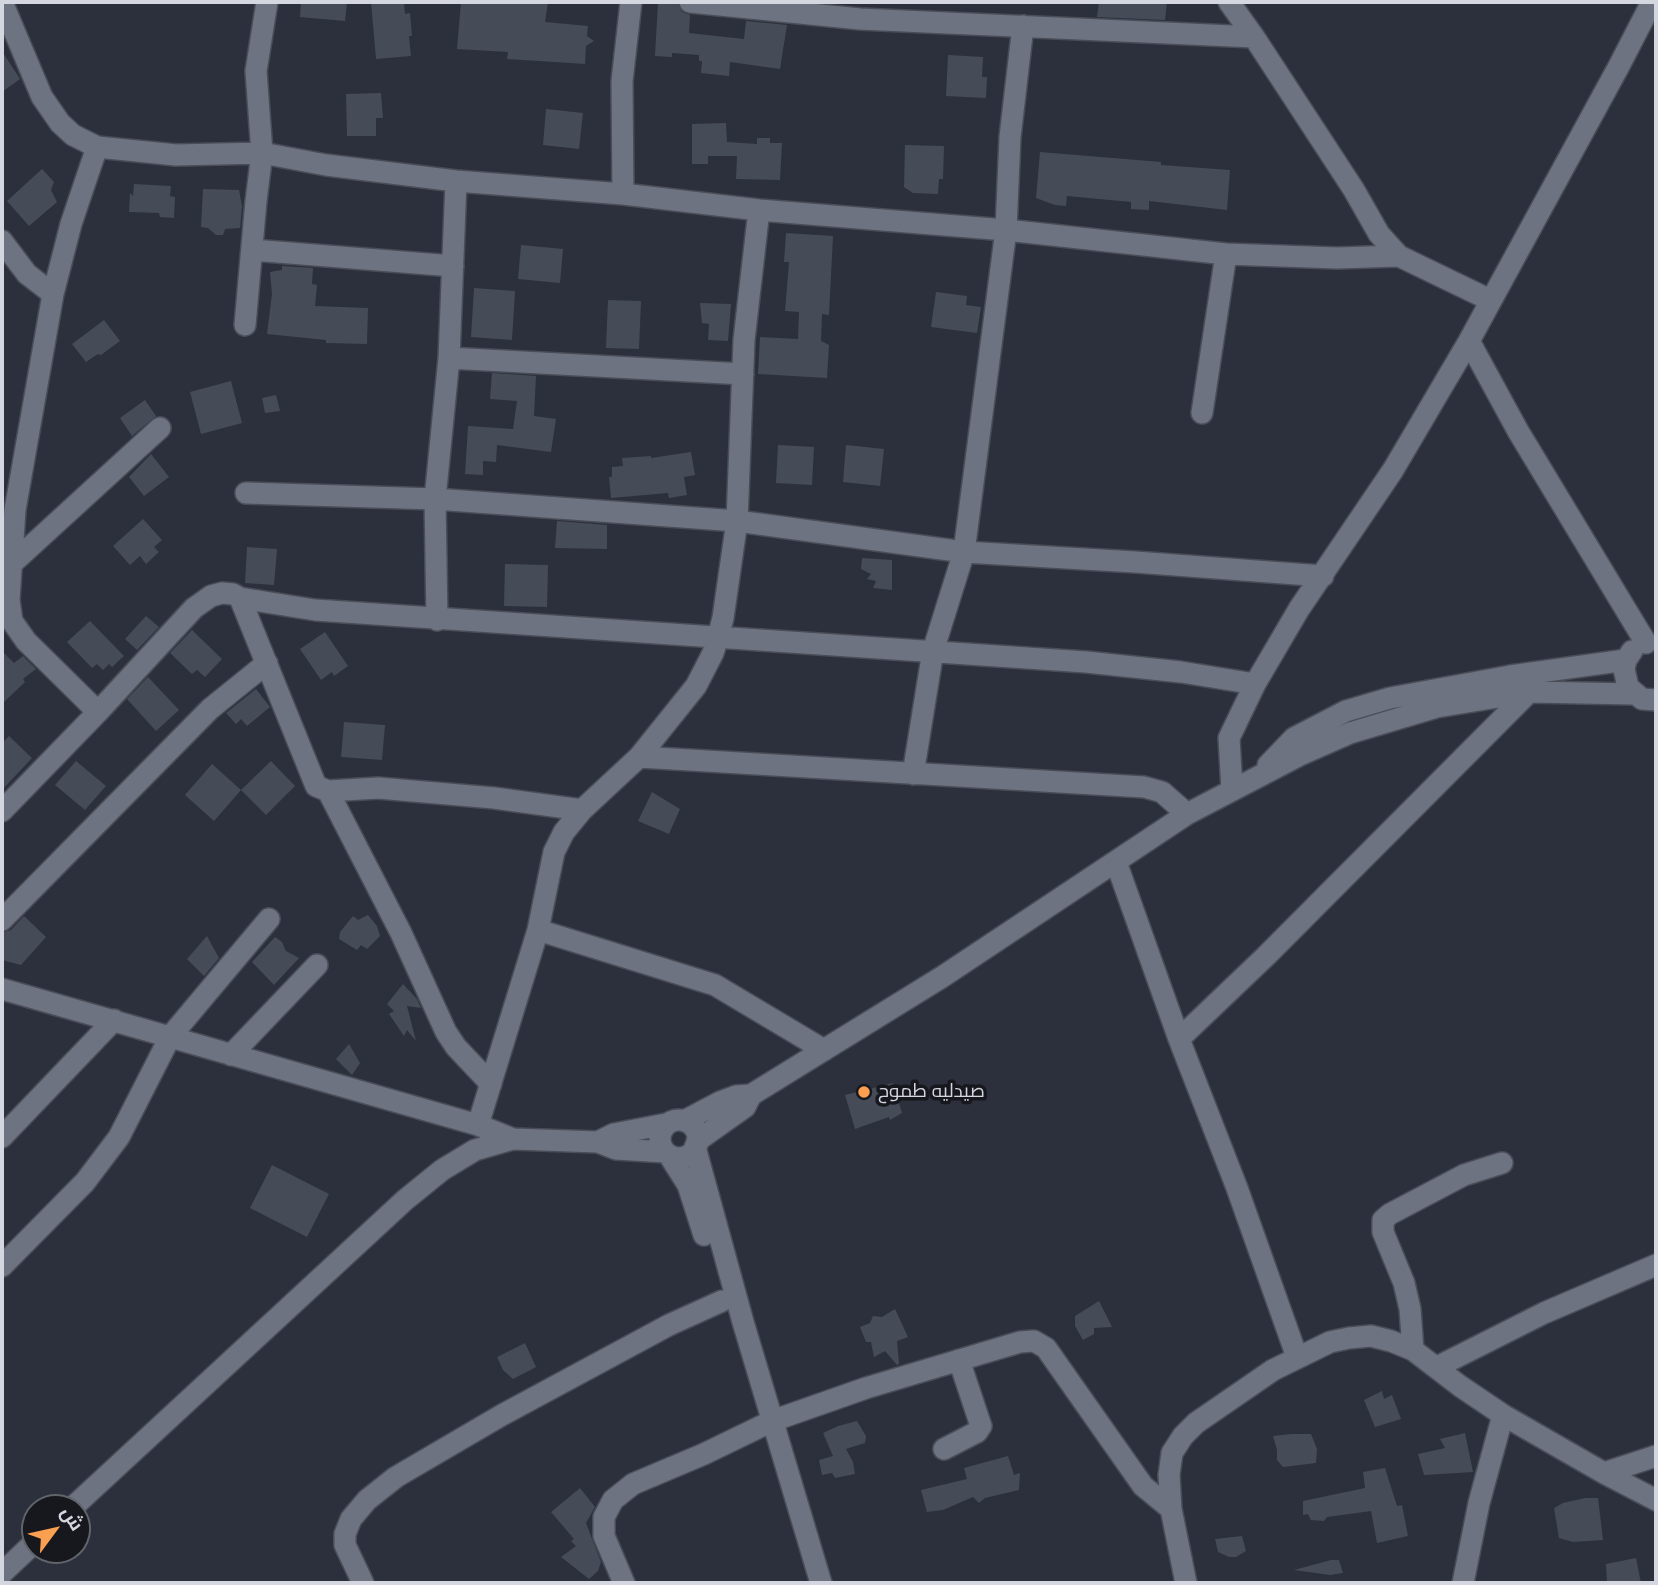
<!DOCTYPE html>
<meta charset="utf-8">
<style>
body{margin:0}
#map{position:relative;width:1658px;height:1585px;overflow:hidden;background:#2c303c;font-family:"Nunito Sans",Cairo,sans-serif}
canvas{display:block}
.frame{position:absolute;inset:0;border:4px solid #d4d7df;pointer-events:none}
.north{position:absolute;left:21px;top:1494px;width:70px;height:70px;box-sizing:border-box;background:#16181e;border:2px solid #62646b;border-radius:50%;rotate:57deg;font-size:19px;font-weight:700;line-height:28px;text-align:center;color:#d4d7df}
.north::after{content:'';display:block;margin:auto;width:24px;height:32px;background:#fb9f50;clip-path:polygon(50% 0,100% 100%,50% 72%,0 100%)}
</style>
<div id="map">
<canvas width="1658" height="1585"></canvas>
<div class="frame"></div>
<div class="north">ش</div>
</div>
<script>
const g = document.querySelector('canvas').getContext('2d');
g.lineJoin = 'round';
function fillPath(path, color) {
  g.fillStyle = color;
  g.fill(path, 'evenodd');
}
function poly(rows) {
  const path = new Path2D();
  for (const r of rows) {
    if (r.length === 3) {
      path.moveTo(r[0] + r[2], r[1]);
      path.arc(r[0], r[1], r[2], 0, 2 * Math.PI);
      continue;
    }
    path.moveTo(r[0], r[1]);
    for (let i = 2; i < r.length; i += 2) path.lineTo(r[i], r[i + 1]);
  }
  return path;
}
function stroke(path, color, width, dash) {
  g.strokeStyle = color;
  g.lineWidth = width;
  g.lineCap = dash ? 'butt' : 'round';
  g.setLineDash(dash || []);
  g.stroke(path);
}
function label(font, color, halo, rows, align = 'center') {
  g.font = font + ' "Nunito Sans",Cairo,sans-serif';
  g.lineWidth = 7;
  g.setLineDash([]);
  g.textBaseline = 'middle';
  g.strokeStyle = halo;
  g.fillStyle = color;
  for (const [text, x, y, turn = 0] of rows) {
    g.save();
    g.translate(x, y);
    g.rotate((+turn || 0) * Math.PI / 180);
    g.textAlign = isNaN(turn) ? turn : align;
    if (halo) g.strokeText(text, 0, 0);
    g.fillText(text, 0, 0);
    g.restore();
  }
}
fillPath(poly([
 [301,2,347,2,345,21,300,17],
 [371,2,404,2,405,14,410,13,412,36,409,36,411,56,376,59],
 [461,2,513,4,513,2,548,2,545,22,588,26,587,36,594,41,586,46,585,64,507,59,508,52,457,49],
 [658,2,677,2,682,12,690,15,689,33,744,39,746,21,787,25,780,69,730,62,729,76,701,73,702,61,699,61,699,55,672,53,672,57,655,56],
 [1099,2,1167,2,1165,20,1097,17],
 [2,51,20,79,2,92],
 [948,55,983,57,982,77,987,77,986,98,946,96],
 [381,93,383,118,376,118,376,136,347,136,346,94],
 [546,109,583,113,579,149,543,145],
 [726,123,727,142,757,144,757,138,770,138,770,143,782,143,780,180,736,179,737,156,708,156,708,164,692,164,692,124],
 [905,145,944,146,943,179,939,179,938,194,913,193,904,187],
 [1040,152,1161,162,1161,165,1230,170,1227,210,1149,201,1149,210,1131,209,1131,202,1067,196,1066,206,1055,205,1036,198],
 [42,169,54,182,51,190,57,202,29,226,7,201],
 [134,184,171,186,170,196,175,197,174,218,160,217,159,213,129,212,130,193,133,196],
 [203,189,239,190,242,206,240,228,225,229,223,235,216,235,208,228,201,227],
 [786,233,833,236,829,315,822,314,821,341,829,345,827,378,758,374,760,337,798,339,799,312,785,311,789,262,784,262],
 [521,245,563,249,560,283,518,279],
 [282,266,313,268,312,284,317,285,315,306,368,308,367,344,326,343,326,340,267,334,272,294,270,272,282,270],
 [474,288,515,291,512,340,471,337],
 [936,292,967,296,966,305,981,307,977,333,931,327],
 [608,300,641,301,639,349,606,348],
 [700,303,731,304,728,341,708,340,709,324,702,323],
 [104,320,120,341,101,355,98,354,86,362,72,344],
 [492,373,536,376,534,416,556,419,551,452,497,445,496,462,483,461,483,475,465,474,468,426,513,429,517,401,490,399],
 [231,381,242,423,201,434,190,392],
 [276,395,280,411,265,413,262,398],
 [145,400,156,416,132,436,120,418],
 [778,445,814,447,812,485,776,483],
 [846,445,884,449,880,486,843,482],
 [691,452,695,475,684,477,687,495,669,498,668,493,611,498,609,477,612,477,612,467,623,466,622,458,651,456,651,458],
 [151,454,169,477,144,496,129,477],
 [143,519,162,540,154,547,159,552,146,564,140,556,130,565,113,546],
 [557,521,607,525,607,549,555,548],
 [247,547,277,549,274,585,245,583],
 [862,558,892,560,892,590,873,588,876,581,867,579,871,574,861,569],
 [505,564,548,565,547,607,504,606],
 [146,616,159,627,137,650,125,639],
 [90,621,124,656,112,667,109,664,103,670,97,664,92,668,67,642],
 [192,630,222,659,205,677,197,670,192,674,170,653],
 [325,632,348,666,334,676,332,672,321,680,300,649],
 [2,651,14,663,23,656,36,669,23,679,25,682,2,704],
 [148,677,179,710,156,731,127,699],
 [256,689,270,707,247,726,241,719,236,724,226,713],
 [344,722,385,725,382,760,341,757],
 [9,736,32,758,2,790,2,743],
 [76,761,106,786,85,810,55,785],
 [271,761,295,786,266,815,241,790],
 [212,764,241,790,214,821,185,795],
 [652,792,680,809,669,834,638,821],
 [368,915,377,926,380,936,367,949,361,945,357,950,339,939,340,932,353,916,358,920],
 [24,916,46,937,21,965,2,960,2,933,11,930],
 [207,936,219,958,204,976,187,959],
 [275,937,282,942,286,951,299,958,274,985,252,962],
 [403,984,417,999,421,1008,407,1006,416,1041,407,1030,404,1036,389,1014,394,1011,387,1004],
 [349,1044,360,1063,352,1075,336,1059],
 [893,1083,902,1113,890,1120,889,1117,855,1129,845,1095],
 [272,1165,329,1194,307,1237,250,1208],
 [1099,1301,1112,1327,1094,1328,1094,1334,1083,1340,1075,1326,1075,1316],
 [895,1309,908,1337,897,1341,899,1364,897,1365,885,1351,874,1357,871,1342,866,1342,860,1327,870,1323,873,1316,882,1317],
 [525,1343,536,1367,513,1379,503,1370,497,1357],
 [1382,1391,1384,1399,1392,1395,1401,1419,1375,1427,1364,1400],
 [857,1421,866,1436,865,1443,846,1449,853,1462,855,1474,835,1478,832,1473,822,1475,819,1460,833,1456,823,1433,838,1426],
 [1465,1433,1473,1472,1424,1475,1418,1454,1445,1448,1440,1439],
 [1291,1434,1311,1434,1317,1449,1316,1463,1283,1467,1277,1460,1277,1450,1273,1436],
 [1008,1456,1014,1475,1020,1473,1019,1490,985,1498,979,1503,973,1497,943,1510,927,1512,921,1490,967,1479,964,1468],
 [1385,1468,1397,1506,1402,1505,1408,1536,1377,1543,1371,1511,1327,1517,1324,1521,1311,1520,1308,1514,1303,1515,1303,1501,1365,1488,1363,1472],
 [580,1488,595,1507,586,1523,601,1562,598,1571,589,1579,561,1557,576,1546,571,1541,574,1539,551,1512],
 [1585,1498,1598,1498,1603,1540,1573,1542,1559,1538,1554,1508,1563,1503],
 [1242,1536,1246,1551,1236,1557,1229,1557,1218,1552,1215,1539],
 [1636,1558,1641,1583,1607,1583,1606,1564],
 [1331,1560,1339,1560,1343,1573,1330,1575,1294,1570]
]), '#464b58');
const minor = poly([
 [2,2,42,97,60,123,73,135,97,147,176,155,262,153,326,165,456,181,623,194,759,210,1006,230,1226,254,1337,258,1399,256],
 [690,2,860,19,1254,37],
 [1229,2,1254,37,1354,190,1379,234,1399,256,1490,300],
 [97,147,71,224,53,294,15,510,9,600,12,621,26,641,98,712],
 [623,194,622,81,631,2],
 [2,241,27,274,53,294],
 [252,250,453,266],
 [245,325,256,201,262,153,256,71,267,2],
 [1469,341,1518,431,1646,643],
 [449,358,743,374],
 [1202,413,1226,254],
 [246,493,435,499,737,521,964,552,1135,562,1323,576],
 [7,568,160,428],
 [240,598,316,786,328,791,378,788,494,798,582,810],
 [437,620,435,499,449,358,456,181],
 [1632,651,1626,660,1624,669,1628,687,1642,699,1656,700],
 [639,757,1144,787,1162,792,1187,814],
 [1268,765,1294,738,1346,711,1390,698,1510,676,1626,660],
 [913,774,933,651,964,552,1006,230,1010,137,1023,26],
 [1232,790,1229,738,1255,684,1299,609,1393,470,1469,341,1619,66,1652,2],
 [328,791,401,933,446,1032,456,1047,491,1084],
 [2,811,98,712,194,608,211,596,222,593,233,594,240,598,315,610,1086,662,1181,672,1255,684],
 [1116,862,1179,1039,1237,1188,1297,1357],
 [2,920,210,709,267,663],
 [538,930,715,985,824,1050],
 [2,989,478,1125,513,1139,598,1142,616,1149,665,1152],
 [1179,1039,1266,956,1529,692],
 [231,1055,317,965],
 [679,1139,19],
 [684,1121,720,1102,736,1096,751,1095,942,977,1187,814,1300,755,1350,733,1437,707,1529,692,1634,694],
 [478,1125,538,930,554,852,564,832,582,810,639,757,696,686,713,653,718,637,723,618,737,521,744,340,759,210],
 [2,1137,114,1020],
 [697,1141,745,1107,751,1095],
 [598,1142,614,1134,666,1124],
 [695,1147,743,1322,821,1583],
 [669,1155,688,1185,704,1235],
 [2,1266,85,1182,119,1137,170,1037,269,919],
 [1413,1350,1410,1309,1404,1283,1383,1232,1383,1220,1390,1214,1464,1175,1502,1163],
 [1437,1367,1544,1313,1656,1265],
 [944,1449,977,1432,981,1426,959,1360],
 [1604,1473,1656,1456],
 [72,1508,405,1200,442,1170,475,1150,513,1139],
 [2,1573,35,1542],
 [363,1583,345,1545,345,1534,351,1519,367,1500,396,1477,502,1415,669,1325,722,1301],
 [624,1583,604,1536,604,1517,613,1500,633,1484,704,1454,772,1421,866,1388,1020,1342,1034,1341,1046,1348,1143,1486,1171,1509],
 [1186,1583,1171,1509,1169,1475,1172,1453,1183,1436,1196,1423,1273,1370,1330,1342,1349,1338,1371,1336,1391,1341,1413,1350,1460,1386,1503,1415,1604,1473,1656,1500],
 [1463,1583,1479,1503,1503,1415]
]);
stroke(minor, '#4a4d58', 24);
stroke(minor, '#6e7381', 21);
for (const [x, y, r, color] of [
 [864,1092,7,"#fb9f50"]
]) {
  const dot = new Path2D();
  dot.arc(x, y, r, 0, 2 * Math.PI);
  g.fillStyle = color;
  g.fill(dot);
  stroke(dot, '#16181e', 2.5);
}
label('19px', '#d4d7df', '#16181e', [
 ["صيدليه طموح",878,1092]
], 'left');
</script>
